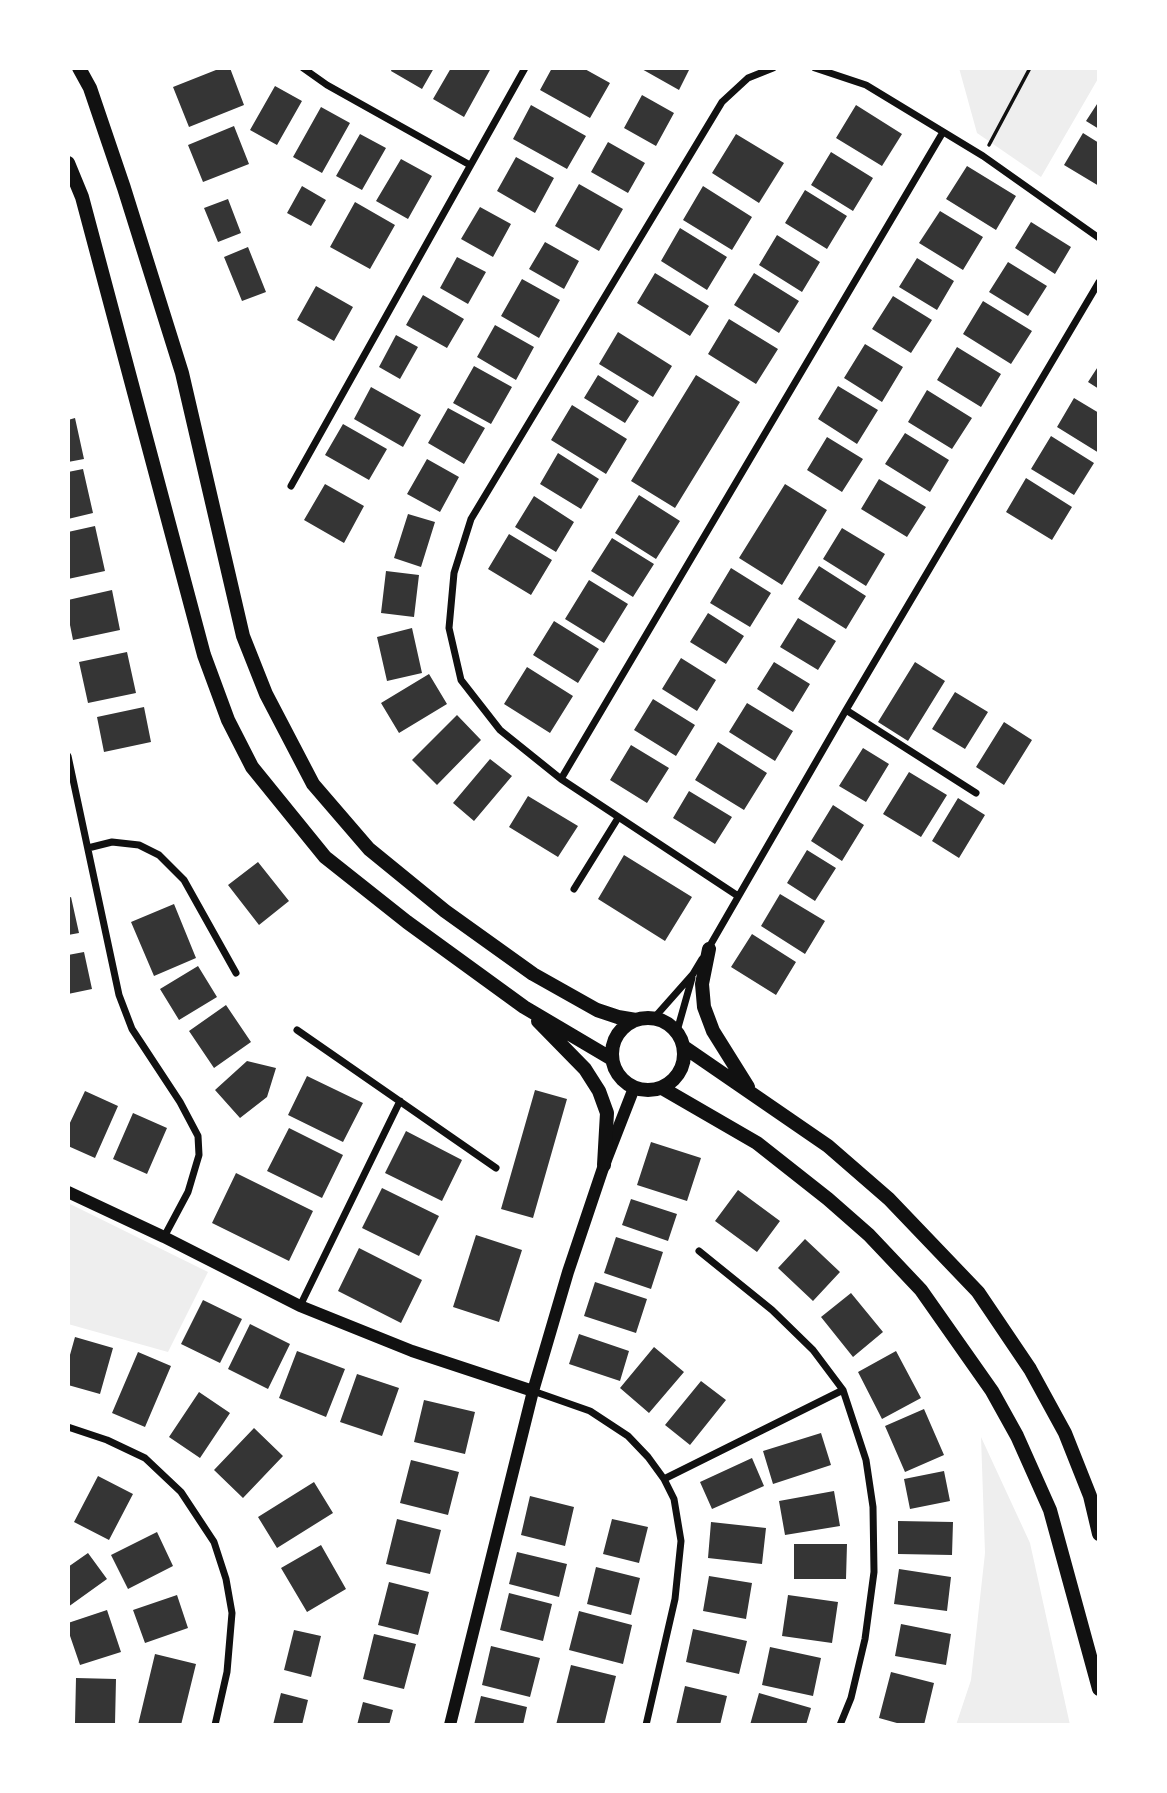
<!DOCTYPE html>
<style>
body{margin:0}
#map{position:relative;width:1167px;height:1793px;overflow:hidden;background:#fff;font-family:Manrope,sans-serif}
canvas{display:block}
.frame{position:absolute;inset:0;border:70px solid #fff;pointer-events:none}
</style>
<div id="map">
<canvas width="1167" height="1793"></canvas>
<div class="frame"></div>
</div>
<script>
const g = document.querySelector('canvas').getContext('2d');
g.lineJoin = 'round';
function fillPath(path, color) {
  g.fillStyle = color;
  g.fill(path, 'evenodd');
}
function poly(rows) {
  const path = new Path2D();
  for (const r of rows) {
    if (r.length === 3) {
      path.moveTo(r[0] + r[2], r[1]);
      path.arc(r[0], r[1], r[2], 0, 2 * Math.PI);
      continue;
    }
    path.moveTo(r[0], r[1]);
    for (let i = 2; i < r.length; i += 2) path.lineTo(r[i], r[i + 1]);
  }
  return path;
}
function stroke(path, color, width, dash) {
  g.strokeStyle = color;
  g.lineWidth = width;
  g.lineCap = dash ? 'butt' : 'round';
  g.setLineDash(dash || []);
  g.stroke(path);
}
fillPath(poly([
 [959,68,1099,68,1099,77,1041,177,977,133],
 [68,1203,208,1272,168,1352,68,1324],
 [981,1437,1030,1543,1070,1725,956,1725,971,1680,985,1553]
]), '#eee');
fillPath(poly([
 [221,68,230,68,244,105,189,127,173,87],
 [392,68,434,68,422,89,391,71],
 [451,68,491,68,464,117,433,99],
 [552,68,583,68,610,83,590,118,540,90],
 [640,68,690,68,679,90],
 [275,86,302,101,277,145,250,130],
 [642,95,674,113,656,146,624,128],
 [1099,101,1099,129,1086,121],
 [531,105,586,136,567,169,513,139],
 [856,105,902,134,882,166,836,138],
 [321,107,350,123,322,173,293,157],
 [234,126,249,164,203,182,188,145],
 [1083,133,1099,143,1099,186,1064,165],
 [360,134,386,148,362,190,336,176],
 [736,134,784,163,759,203,712,173],
 [608,142,645,163,628,193,591,172],
 [831,152,873,178,853,211,811,185],
 [516,157,554,178,535,213,497,191],
 [401,159,432,176,408,219,376,201],
 [967,166,1016,196,996,230,946,199],
 [579,184,623,209,599,251,555,226],
 [302,186,326,200,311,226,287,213],
 [703,186,752,217,732,250,683,220],
 [805,190,847,216,827,249,785,223],
 [228,199,241,233,218,242,204,208],
 [355,202,395,225,370,269,330,247],
 [480,207,511,224,493,257,461,239],
 [940,211,983,237,963,270,919,243],
 [1031,222,1071,247,1055,274,1015,248],
 [680,228,727,257,707,290,661,261],
 [777,235,820,262,802,292,759,265],
 [545,242,579,261,564,289,529,269],
 [248,247,266,292,242,301,224,257],
 [457,257,486,272,468,304,440,288],
 [917,258,954,281,937,310,899,287],
 [1008,262,1047,286,1028,316,989,292],
 [655,273,709,306,690,336,637,303],
 [754,273,799,301,779,333,734,305],
 [522,279,560,300,539,338,501,316],
 [316,286,353,307,334,341,297,320],
 [423,295,464,319,447,348,406,325],
 [893,296,932,320,911,353,872,329],
 [983,301,1032,331,1011,364,963,334],
 [729,319,778,349,756,384,708,354],
 [495,325,534,347,516,380,477,357],
 [618,332,672,366,653,397,599,364],
 [396,335,418,347,400,379,379,367],
 [865,344,903,367,882,402,844,378],
 [957,347,1001,374,981,407,937,380],
 [1099,365,1099,389,1088,382],
 [474,366,512,387,491,424,453,403],
 [598,375,639,401,625,423,584,398],
 [696,375,740,402,675,508,631,481],
 [838,386,878,410,857,444,818,419],
 [371,387,421,415,403,447,354,419],
 [927,390,972,418,952,449,908,422],
 [1074,398,1099,413,1099,453,1057,427],
 [572,405,627,439,606,474,551,440],
 [448,408,485,428,464,464,428,443],
 [75,418,84,459,68,462,68,420],
 [343,424,387,449,369,480,325,455],
 [905,433,949,460,930,492,885,464],
 [1051,436,1094,463,1074,495,1031,469],
 [827,437,863,459,842,492,807,470],
 [558,453,599,479,581,509,540,484],
 [427,459,459,477,440,512,407,494],
 [83,469,93,513,68,519,68,472],
 [1026,478,1072,507,1052,540,1006,512],
 [879,479,926,507,907,537,861,509],
 [325,484,364,506,344,543,304,520],
 [785,484,827,510,782,585,739,558],
 [639,495,680,521,656,559,615,533],
 [534,496,574,522,556,552,515,527],
 [408,514,435,522,421,567,394,558],
 [95,526,105,571,68,579,68,532],
 [842,528,885,554,866,586,823,559],
 [509,534,552,560,531,595,488,569],
 [612,538,654,564,633,597,591,571],
 [819,566,866,596,846,629,798,599],
 [731,568,771,593,750,627,710,603],
 [386,571,419,575,414,617,381,613],
 [589,580,628,604,604,643,565,619],
 [112,590,120,630,73,640,68,615,68,600],
 [708,613,744,636,726,664,690,642],
 [798,618,836,641,818,670,780,647],
 [554,621,599,649,578,683,533,655],
 [412,628,422,673,387,681,377,637],
 [127,652,136,693,88,703,79,662],
 [681,658,716,680,697,711,662,689],
 [774,662,810,684,793,712,757,689],
 [915,662,945,681,908,741,878,722],
 [527,667,573,696,550,733,504,704],
 [429,674,447,704,399,733,381,703],
 [955,692,988,712,965,749,932,729],
 [653,699,695,725,676,756,634,730],
 [747,703,793,731,775,761,729,732],
 [144,707,151,742,104,752,97,717],
 [457,715,481,740,437,785,412,760],
 [1004,722,1032,740,1004,785,976,767],
 [718,742,767,773,744,810,695,780],
 [631,745,669,768,647,803,610,780],
 [863,748,889,764,866,802,839,786],
 [490,759,512,776,474,821,453,803],
 [909,772,947,795,921,837,883,814],
 [689,791,732,817,715,844,673,818],
 [528,796,578,826,558,857,509,827],
 [958,798,985,815,959,858,932,841],
 [833,805,864,825,842,861,811,841],
 [807,850,836,868,815,901,787,883],
 [624,855,692,897,665,941,598,899],
 [258,862,289,901,259,925,228,885],
 [780,894,825,921,805,954,761,926],
 [71,897,79,933,68,935,68,898],
 [174,904,196,958,154,976,131,922],
 [752,934,796,962,776,995,731,967],
 [84,952,92,989,68,994,68,955],
 [198,966,217,997,179,1020,160,989],
 [226,1005,251,1042,214,1068,189,1031],
 [247,1061,276,1068,267,1097,240,1118,215,1090],
 [307,1076,363,1103,343,1142,288,1115],
 [535,1090,567,1099,533,1218,501,1209],
 [85,1091,118,1106,95,1158,68,1146,68,1127],
 [133,1113,167,1128,147,1174,113,1159],
 [289,1128,343,1155,322,1198,267,1171],
 [406,1131,462,1160,442,1201,385,1173],
 [651,1142,701,1158,687,1201,637,1185],
 [236,1173,313,1211,289,1261,212,1223],
 [382,1188,439,1216,419,1256,362,1228],
 [738,1190,780,1221,757,1252,715,1221],
 [631,1199,677,1214,668,1241,622,1225],
 [476,1235,522,1250,499,1322,453,1307],
 [616,1237,663,1252,651,1289,604,1273],
 [805,1239,840,1272,813,1301,778,1268],
 [359,1248,422,1280,401,1323,338,1291],
 [595,1282,647,1299,636,1333,584,1316],
 [851,1293,883,1332,853,1357,821,1317],
 [203,1300,242,1319,220,1363,181,1344],
 [250,1324,290,1344,268,1389,228,1369],
 [579,1334,629,1351,620,1381,569,1364],
 [75,1337,113,1348,100,1394,68,1385,68,1362],
 [654,1347,684,1372,649,1413,620,1388],
 [297,1351,345,1369,326,1417,279,1398],
 [896,1351,921,1398,882,1419,858,1372],
 [138,1352,171,1366,145,1427,112,1413],
 [357,1374,399,1388,382,1436,340,1422],
 [701,1381,726,1400,690,1445,665,1425],
 [199,1392,230,1413,200,1458,169,1437],
 [424,1400,475,1412,465,1454,414,1442],
 [924,1409,944,1455,905,1472,885,1426],
 [254,1428,283,1456,243,1498,214,1470],
 [821,1433,831,1465,773,1484,763,1451],
 [752,1458,764,1486,712,1509,700,1482],
 [411,1460,459,1472,448,1515,400,1503],
 [944,1471,950,1501,910,1509,904,1479],
 [98,1476,133,1494,109,1540,74,1522],
 [314,1482,333,1513,277,1548,258,1517],
 [834,1491,840,1526,785,1535,779,1501],
 [530,1496,574,1507,565,1546,521,1535],
 [397,1519,441,1530,430,1574,386,1564],
 [612,1519,648,1527,639,1563,603,1554],
 [898,1521,953,1522,952,1555,898,1554],
 [711,1522,766,1528,762,1564,708,1558],
 [157,1532,173,1566,128,1589,111,1555],
 [794,1544,847,1544,846,1579,794,1579],
 [321,1545,346,1589,307,1612,281,1568],
 [517,1552,567,1564,559,1597,509,1584],
 [88,1553,107,1579,68,1607,68,1567],
 [596,1567,640,1578,631,1615,587,1604],
 [899,1569,951,1577,947,1611,894,1604],
 [709,1576,752,1583,746,1619,703,1611],
 [389,1582,429,1592,418,1635,378,1625],
 [509,1593,552,1604,543,1641,500,1630],
 [177,1595,188,1628,145,1643,133,1610],
 [788,1595,838,1602,832,1643,782,1636],
 [107,1610,121,1652,80,1665,68,1630,68,1623],
 [579,1611,632,1625,623,1664,569,1650],
 [901,1624,951,1634,946,1665,895,1656],
 [693,1629,747,1641,739,1674,686,1662],
 [294,1630,321,1636,311,1677,284,1670],
 [374,1634,416,1644,404,1689,363,1679],
 [491,1646,540,1658,530,1697,482,1685],
 [770,1647,821,1658,813,1696,762,1685],
 [155,1654,196,1664,181,1725,138,1725],
 [571,1665,616,1676,604,1725,556,1725],
 [891,1672,934,1683,924,1725,904,1725,879,1718],
 [76,1678,116,1679,115,1724,75,1723],
 [685,1686,727,1696,720,1725,676,1725],
 [281,1693,308,1700,302,1725,273,1725],
 [759,1693,811,1708,806,1725,750,1725],
 [481,1696,527,1707,523,1725,474,1725],
 [363,1702,393,1710,389,1725,357,1725]
]), '#353535');
stroke(poly([
 [989,145,1030,68]
]), '#111', 3.5);
stroke(poly([
 [303,68,327,85,470,165],
 [815,68,866,85,983,156,1099,238],
 [291,486,525,68],
 [846,710,976,793],
 [68,756,119,995,132,1029,180,1102,198,1136,199,1155,188,1192,164,1237],
 [561,779,943,132],
 [88,848,112,842,139,845,159,855,184,880,236,973],
 [574,889,618,818],
 [738,896,561,779,500,730,461,680,449,628,454,573,471,519,722,102,748,78,773,68],
 [708,949,846,710,1099,282],
 [654,1018,693,974,702,959],
 [297,1030,496,1168],
 [677,1031,692,978],
 [699,1251,772,1310,813,1350,843,1390],
 [300,1306,400,1101],
 [533,1391,590,1411,628,1436,648,1457,664,1479,674,1499,681,1541,675,1599,646,1725],
 [68,1427,107,1440,145,1458,181,1492,214,1542,226,1579,232,1613,227,1672,215,1725],
 [664,1479,843,1390,866,1460,873,1507,874,1572,865,1639,851,1698,840,1725]
]), '#111', 7);
stroke(poly([
 [68,1192,164,1237,300,1306,412,1351,533,1391],
 [450,1725,533,1391,568,1272,604,1165,634,1088]
]), '#111', 12);
stroke(poly([
 [79,68,90,88,124,188,182,373,243,636,266,694,313,784,369,849,445,911,533,974,597,1010,618,1017,636,1020],
 [68,163,82,197,204,655,228,720,252,767,325,857,407,922,524,1007,612,1059],
 [709,949,702,984,704,1007,713,1031,748,1087],
 [648,1054,36],
 [538,1021,585,1069,599,1091,607,1113,604,1165],
 [684,1047,828,1146,889,1199,978,1292,1030,1369,1065,1433,1090,1496,1099,1534],
 [662,1088,757,1143,828,1199,869,1235,921,1290,992,1391,1017,1436,1050,1510,1099,1689]
]), '#111', 14);
</script>
